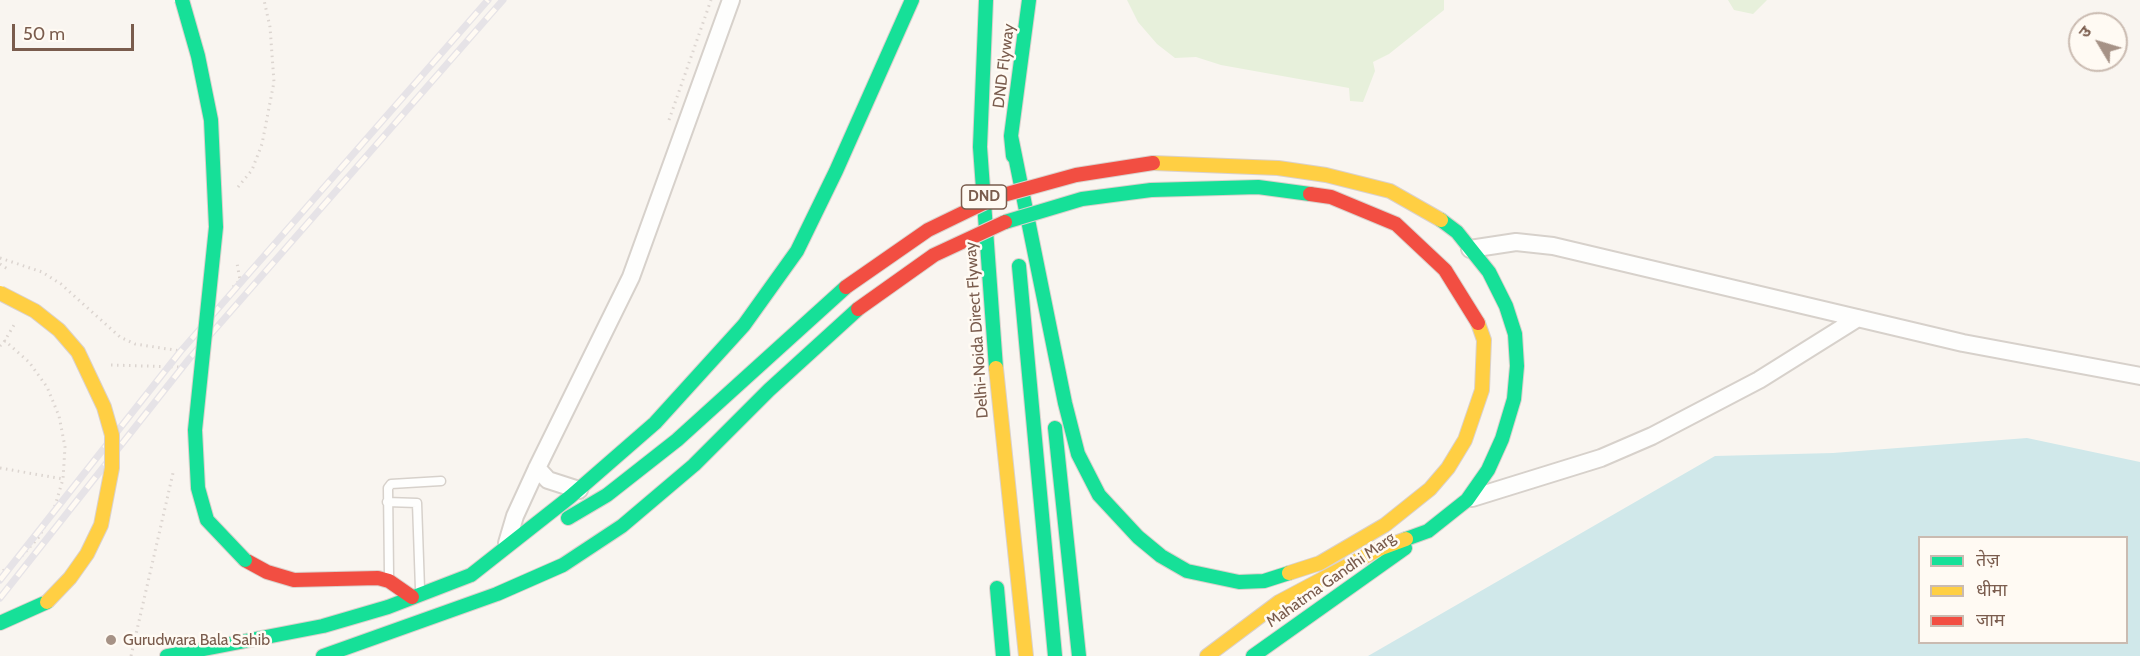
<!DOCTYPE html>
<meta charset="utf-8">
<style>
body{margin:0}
#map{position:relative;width:2140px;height:656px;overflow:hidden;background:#f9f5f0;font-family:Cabin,"Noto Sans Devanagari",sans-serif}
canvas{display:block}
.legend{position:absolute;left:1918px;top:536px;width:210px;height:108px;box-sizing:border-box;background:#fffaf3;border:2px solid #cabbb1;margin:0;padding:8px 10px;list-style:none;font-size:18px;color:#7a5c4d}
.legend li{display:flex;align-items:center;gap:12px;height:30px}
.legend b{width:30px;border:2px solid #cabbb1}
.north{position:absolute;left:2068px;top:12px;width:60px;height:60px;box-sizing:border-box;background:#fffaf3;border:2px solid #cabbb1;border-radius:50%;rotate:308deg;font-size:16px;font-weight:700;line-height:24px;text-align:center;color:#7a5c4d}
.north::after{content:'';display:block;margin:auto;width:21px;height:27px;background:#a69286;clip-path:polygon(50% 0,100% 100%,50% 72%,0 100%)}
.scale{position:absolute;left:12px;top:24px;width:122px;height:27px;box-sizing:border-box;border:3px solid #7a5c4d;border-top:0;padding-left:8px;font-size:18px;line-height:21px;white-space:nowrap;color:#7a5c4d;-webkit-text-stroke:4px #fffaf3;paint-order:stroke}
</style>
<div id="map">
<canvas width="2140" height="656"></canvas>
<ul class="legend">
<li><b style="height:8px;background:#16e098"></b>तेज़</li>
<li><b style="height:8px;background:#ffcf43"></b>धीमा</li>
<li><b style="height:8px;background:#f24e42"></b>जाम</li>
</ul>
<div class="north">उ</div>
<div class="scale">50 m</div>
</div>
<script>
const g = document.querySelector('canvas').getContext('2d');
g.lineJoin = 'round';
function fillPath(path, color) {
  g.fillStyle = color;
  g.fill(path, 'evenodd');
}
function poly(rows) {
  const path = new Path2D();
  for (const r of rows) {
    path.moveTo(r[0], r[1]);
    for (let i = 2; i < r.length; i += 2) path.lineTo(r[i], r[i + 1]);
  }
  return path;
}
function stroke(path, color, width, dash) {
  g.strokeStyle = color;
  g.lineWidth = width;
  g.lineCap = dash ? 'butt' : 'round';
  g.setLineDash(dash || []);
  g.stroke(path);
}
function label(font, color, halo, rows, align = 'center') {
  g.font = font + ' Cabin,sans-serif';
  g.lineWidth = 5;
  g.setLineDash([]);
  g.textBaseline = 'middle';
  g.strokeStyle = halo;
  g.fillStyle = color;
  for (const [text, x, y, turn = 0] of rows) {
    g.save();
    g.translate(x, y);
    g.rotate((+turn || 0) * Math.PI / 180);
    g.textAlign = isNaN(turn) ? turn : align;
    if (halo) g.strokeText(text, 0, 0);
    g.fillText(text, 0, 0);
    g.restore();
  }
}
fillPath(poly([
 [1127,0,1444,0,1444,10,1389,54,1373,62,1375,71,1363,102,1350,101,1349,88,1221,65,1196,57,1175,58,1157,44,1138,22],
 [1728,0,1767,0,1753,14,1734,10]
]), '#e7f0db');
fillPath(poly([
 [2027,438,2140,462,2140,656,1368,656,1715,456,1833,453],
 [1920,538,2126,538,2126,642,1920,642]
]), '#d0e8ea');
const lane = poly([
 [387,502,417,503,420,589],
 [389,575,388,488,391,484,441,481]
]);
const street = poly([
 [1470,249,1516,242,1553,246,1963,343,2140,376],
 [537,468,548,480,579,490],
 [1472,498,1601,458,1652,436,1759,380,1858,318],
 [507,543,515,516,537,468,631,277,731,0]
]);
const fast = poly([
 [986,0,980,147,996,368],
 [1011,136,1065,403,1078,454,1099,495,1138,537,1161,556,1187,571,1239,582,1264,581,1289,573],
 [1013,156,1011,136,1029,0],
 [1151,190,1258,187,1310,194],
 [1019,266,1055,656],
 [1055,428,1079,656],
 [568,518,607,495,677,440,846,287],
 [1406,539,1428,531,1467,500,1488,470,1502,439,1514,399,1517,366,1515,334,1506,306,1489,272,1457,232,1441,220],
 [471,575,570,497,655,423,744,325,797,251,836,171,912,0],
 [997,588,1003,656],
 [0,623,47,602],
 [167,656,323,626,388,607,471,575],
 [323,656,497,594,563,565,622,526,694,465,769,390,858,309],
 [1253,656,1405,548]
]);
const slow = poly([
 [1153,163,1278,168,1326,175,1390,191,1441,220],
 [996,368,1026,656],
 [1289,573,1320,563,1385,525,1430,489,1448,468,1465,440,1482,390,1484,340,1478,323],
 [1207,656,1279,602,1379,549,1406,539]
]);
const jam = poly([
 [1310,194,1331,197,1396,224,1445,270,1478,323],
 [245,560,267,572,294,580,378,578,389,581,412,597]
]);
stroke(lane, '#d7d1cb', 11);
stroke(street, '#d7d1cb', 20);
stroke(fast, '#dad1cc', 16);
stroke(slow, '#dad1cc', 16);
stroke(jam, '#dad1cc', 16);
stroke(poly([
 [669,120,711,0],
 [238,187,252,170,262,144,274,82,270,27,264,0],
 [0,258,42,272,61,284,120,337,135,344,181,351],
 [0,264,9,270],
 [233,287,240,280,237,263],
 [4,342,14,325],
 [0,346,5,341,29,362,47,387,59,416,65,447,63,479,54,509,39,537,18,560,0,573],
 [111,365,179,367],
 [0,468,63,479],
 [131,656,173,473]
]), '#dcd5d0', 3, [1.5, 4.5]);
stroke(lane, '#fefefd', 8);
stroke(street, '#fefefd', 16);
stroke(fast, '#16e098', 14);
stroke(slow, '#ffcf43', 14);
stroke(jam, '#f24e42', 14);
const rail = poly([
 [0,580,180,352,488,0],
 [0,598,189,359,503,0]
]);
stroke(rail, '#e6e3e7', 7);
stroke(rail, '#fffaf3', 4.5, [14]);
const fastBridge = poly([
 [182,0,198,56,211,120,216,227,195,430,198,488,207,520,245,560],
 [1005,222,1082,199,1151,190]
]);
const slowBridge = poly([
 [0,293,35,311,59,330,78,352,104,407,112,435,112,468,101,525,87,554,70,578,47,602]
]);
const jamBridge = poly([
 [846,287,928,230,996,197,1076,175,1153,163],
 [858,309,934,255,1005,222]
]);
stroke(fastBridge, '#dad1cc', 16, []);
stroke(slowBridge, '#dad1cc', 16, []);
stroke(jamBridge, '#dad1cc', 16, []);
stroke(fastBridge, '#16e098', 14);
stroke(slowBridge, '#ffcf43', 14);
stroke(jamBridge, '#f24e42', 14);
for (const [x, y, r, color] of [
 [111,640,6,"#a69286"]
]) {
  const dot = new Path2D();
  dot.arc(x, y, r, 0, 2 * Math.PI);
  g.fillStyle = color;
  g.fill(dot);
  stroke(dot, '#fffaf3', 2);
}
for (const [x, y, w] of [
 [984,197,45]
]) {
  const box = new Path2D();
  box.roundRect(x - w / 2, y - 12, w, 24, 4.5);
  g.fillStyle = '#fffaf3';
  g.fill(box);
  stroke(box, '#7a5c4d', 1.5);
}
label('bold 15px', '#7a5c4d', null, [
 ["DND",984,197]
]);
label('16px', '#7a5c4d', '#fffaf3', [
 ["DND Flyway",1004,66,-83],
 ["Delhi-Noida Direct Flyway",977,330,-94],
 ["Mahatma Gandhi Marg",1331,580,-35]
]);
label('16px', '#7a5c4d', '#fffaf3', [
 ["Gurudwara Bala Sahib",123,640]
], 'left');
</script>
